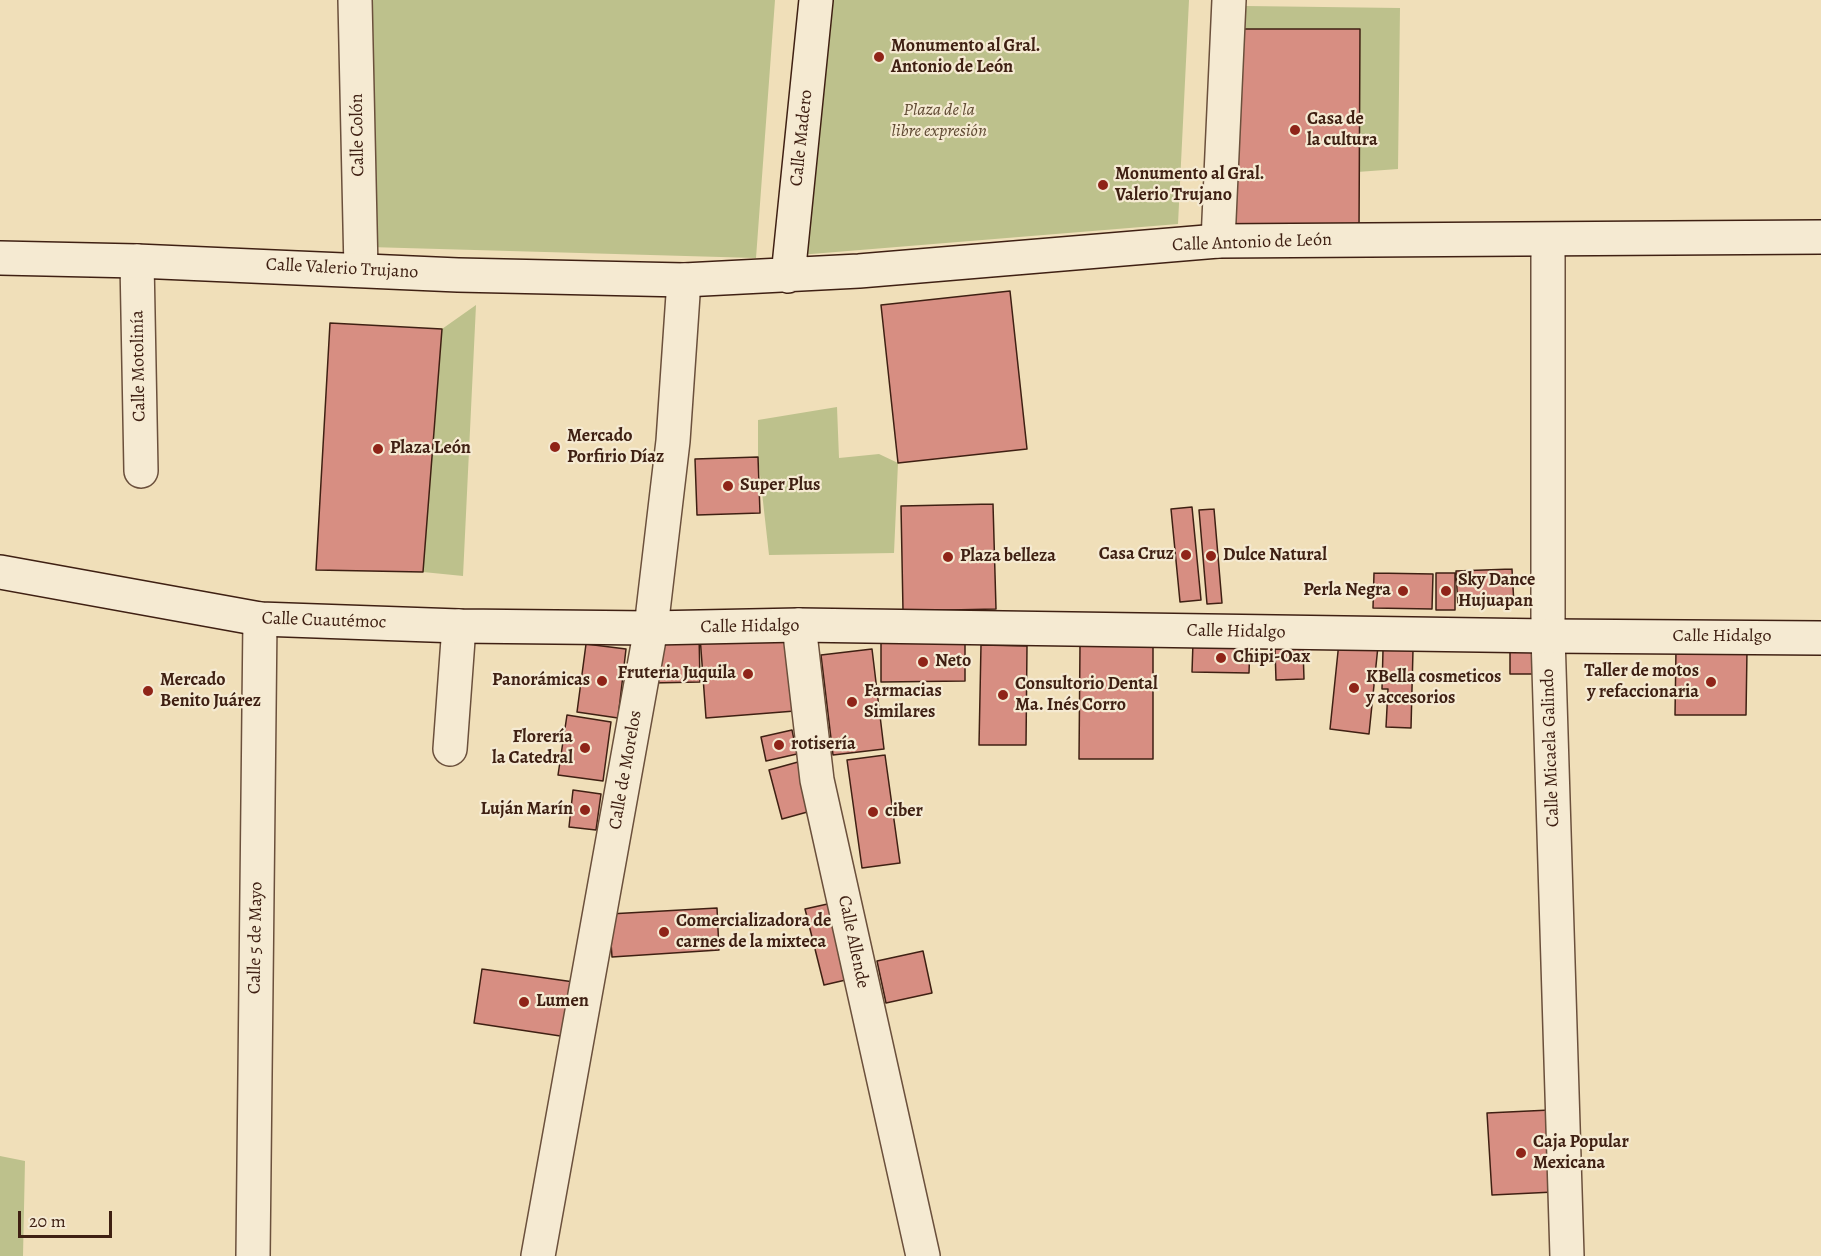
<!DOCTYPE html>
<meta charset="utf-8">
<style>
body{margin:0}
#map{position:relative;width:1821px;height:1256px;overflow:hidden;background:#f0dfb9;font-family:Alegreya,serif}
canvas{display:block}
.scale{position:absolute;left:18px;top:1211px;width:94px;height:27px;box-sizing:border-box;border:3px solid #3f2013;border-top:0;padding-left:8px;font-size:18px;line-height:21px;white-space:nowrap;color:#3f2013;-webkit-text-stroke:4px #f5ead2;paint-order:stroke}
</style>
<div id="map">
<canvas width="1821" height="1256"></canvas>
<div class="scale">20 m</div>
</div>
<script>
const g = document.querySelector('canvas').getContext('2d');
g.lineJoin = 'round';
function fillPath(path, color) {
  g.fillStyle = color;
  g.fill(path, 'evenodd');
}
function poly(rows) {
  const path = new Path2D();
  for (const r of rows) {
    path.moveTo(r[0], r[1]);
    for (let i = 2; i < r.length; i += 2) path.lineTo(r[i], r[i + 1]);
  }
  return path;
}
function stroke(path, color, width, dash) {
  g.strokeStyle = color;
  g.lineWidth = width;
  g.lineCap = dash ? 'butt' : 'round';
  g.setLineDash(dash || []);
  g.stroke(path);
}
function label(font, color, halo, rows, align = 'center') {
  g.font = font + ' Alegreya,serif';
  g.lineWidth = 4.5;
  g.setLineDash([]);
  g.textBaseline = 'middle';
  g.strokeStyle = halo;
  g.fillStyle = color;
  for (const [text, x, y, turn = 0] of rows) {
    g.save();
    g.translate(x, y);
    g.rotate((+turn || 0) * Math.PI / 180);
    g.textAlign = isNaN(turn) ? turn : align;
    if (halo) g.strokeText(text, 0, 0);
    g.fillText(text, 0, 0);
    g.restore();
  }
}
fillPath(poly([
 [370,0,775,0,756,258,369,247],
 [823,0,1189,0,1178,224,799,255],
 [1246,6,1400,8,1398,169,1289,177,1236,29],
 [476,305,463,576,423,572,442,329],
 [837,407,839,458,879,454,898,463,894,553,769,555,758,457,758,420],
 [0,1156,25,1161,23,1256,0,1256]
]), '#bdc18c');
const building = poly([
 [1236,29,1360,29,1359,231,1225,230,1236,29],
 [1010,291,1027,449,898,463,881,305,1010,291],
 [330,323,442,329,423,572,316,570,330,323],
 [758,457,760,513,697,515,695,459,758,457],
 [993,504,996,609,903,611,901,506,993,504],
 [1192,507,1201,600,1180,602,1171,509,1192,507],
 [1214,509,1222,603,1207,604,1199,510,1214,509],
 [1512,569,1514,605,1458,607,1456,571,1512,569],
 [1374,573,1433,574,1432,609,1373,608,1374,573],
 [1436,573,1455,573,1455,610,1436,610,1436,573],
 [790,629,795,711,706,718,700,636,790,629],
 [699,634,700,682,651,683,650,635,699,634],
 [881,642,965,642,965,681,881,682,881,642],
 [1193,642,1250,643,1249,673,1192,672,1193,642],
 [1339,642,1378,646,1369,734,1330,729,1339,642],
 [1510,643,1538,643,1538,674,1510,674,1510,643],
 [586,644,626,649,618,718,577,712,586,644],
 [981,645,1027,646,1026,745,979,745,981,645],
 [1080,645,1153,645,1153,759,1079,759,1080,645],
 [1303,648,1304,679,1276,680,1275,649,1303,648],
 [872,649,884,749,833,755,821,655,872,649],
 [1676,649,1747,650,1746,715,1675,715,1676,649],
 [1383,650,1413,650,1411,728,1386,727,1388,689,1382,689,1383,650],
 [567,715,611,722,603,781,558,775,567,715],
 [792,730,797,754,766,761,761,737,792,730],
 [885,755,900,863,862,868,847,760,885,755],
 [798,762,811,811,782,819,769,770,798,762],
 [573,790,601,794,596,830,569,827,573,790],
 [832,903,850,979,824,985,805,909,832,903],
 [717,908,719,950,612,957,609,914,717,908],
 [923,951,932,993,886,1003,877,961,923,951],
 [482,969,574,982,567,1037,474,1023,482,969],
 [1550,1110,1554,1192,1492,1195,1487,1113,1550,1110]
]);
fillPath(building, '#d78e82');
stroke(building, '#3f2013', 1.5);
const street = poly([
 [355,0,361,270],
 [1548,240,1548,636,1567,1256],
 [1218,241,1229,0],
 [137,261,141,471],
 [799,625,817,780,923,1256],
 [450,749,459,626],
 [253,1256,260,619],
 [538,1256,651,628,673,441,684,280]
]);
const secondary = poly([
 [0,258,137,261,458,275,684,280,859,271,1218,241,1821,237],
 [788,276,816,0],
 [0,572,260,619,459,626,651,628,799,625,1548,636,1821,638]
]);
stroke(street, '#6b503c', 36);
stroke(secondary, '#3f2013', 36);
stroke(street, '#f5ead2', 33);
stroke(secondary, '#f5ead2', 33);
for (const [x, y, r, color] of [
 [879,57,6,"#8f2418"],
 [1295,130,6,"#8f2418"],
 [1103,185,6,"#8f2418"],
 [555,447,6,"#8f2418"],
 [378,449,6,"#8f2418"],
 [728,486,6,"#8f2418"],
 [1186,555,6,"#8f2418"],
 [1211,556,6,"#8f2418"],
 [948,557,6,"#8f2418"],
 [1403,591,6,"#8f2418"],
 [1446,591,6,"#8f2418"],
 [1221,658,6,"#8f2418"],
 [923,662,6,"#8f2418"],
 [748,674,6,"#8f2418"],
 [602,681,6,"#8f2418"],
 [1711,682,6,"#8f2418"],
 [1354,688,6,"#8f2418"],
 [148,691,6,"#8f2418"],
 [1003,695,6,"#8f2418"],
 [852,702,6,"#8f2418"],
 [779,745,6,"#8f2418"],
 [585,748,6,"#8f2418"],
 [585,810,6,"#8f2418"],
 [873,812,6,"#8f2418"],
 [664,932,6,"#8f2418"],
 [524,1002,6,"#8f2418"],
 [1521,1153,6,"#8f2418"]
]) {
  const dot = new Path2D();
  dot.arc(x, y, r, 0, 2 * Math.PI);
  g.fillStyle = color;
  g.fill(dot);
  stroke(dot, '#f5ead2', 2);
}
label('bold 18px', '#3f2013', '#f5ead2', [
 ["Monumento al Gral.",891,47],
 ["Antonio de León",891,68],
 ["Casa de",1307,120],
 ["la cultura",1307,141],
 ["Monumento al Gral.",1115,175],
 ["Valerio Trujano",1115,196],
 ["Mercado",567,437],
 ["Porfirio Díaz",567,458],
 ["Plaza León",390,449],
 ["Super Plus",740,486],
 ["Casa Cruz",1174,555,"right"],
 ["Dulce Natural",1223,556],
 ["Plaza belleza",960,557],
 ["Sky Dance",1458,581],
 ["Hujuapan",1458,602],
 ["Perla Negra",1391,591,"right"],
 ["Chipi-Oax",1233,658],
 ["Neto",935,662],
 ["Taller de motos",1699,672,"right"],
 ["y refaccionaria",1699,693,"right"],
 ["Fruteria Juquila",736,674,"right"],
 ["KBella cosmeticos",1366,678],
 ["y accesorios",1366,699],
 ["Mercado",160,681],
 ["Benito Juárez",160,702],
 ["Panorámicas",590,681,"right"],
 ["Consultorio Dental",1015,685],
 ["Ma. Inés Corro",1015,706],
 ["Farmacias",864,692],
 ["Similares",864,713],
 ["Florería",573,738,"right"],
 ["la Catedral",573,759,"right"],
 ["rotisería",791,745],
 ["Luján Marín",573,810,"right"],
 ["ciber",885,812],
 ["Comercializadora de",676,922],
 ["carnes de la mixteca",676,943],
 ["Lumen",536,1002],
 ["Caja Popular",1533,1143],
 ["Mexicana",1533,1164]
], 'left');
label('italic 18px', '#5e4831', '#f5ead2', [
 ["Plaza de la",939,111],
 ["libre expresión",939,132]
]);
label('18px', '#3f2013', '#f5ead2', [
 ["Calle Colón",358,135,-91],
 ["Calle Madero",802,138,-84],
 ["Calle Antonio de León",1252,243,-2],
 ["Calle Valerio Trujano",342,269,3],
 ["Calle Motolinía",139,366,-91],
 ["Calle Cuautémoc",324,621,2],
 ["Calle Hidalgo",750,627,-1],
 ["Calle Hidalgo",1236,632,1],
 ["Calle Hidalgo",1722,637],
 ["Calle Micaela Galindo",1551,748,-92],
 ["Calle de Morelos",626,770,-80],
 ["Calle 5 de Mayo",256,938,-89],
 ["Calle Allende",853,942,78]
]);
</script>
